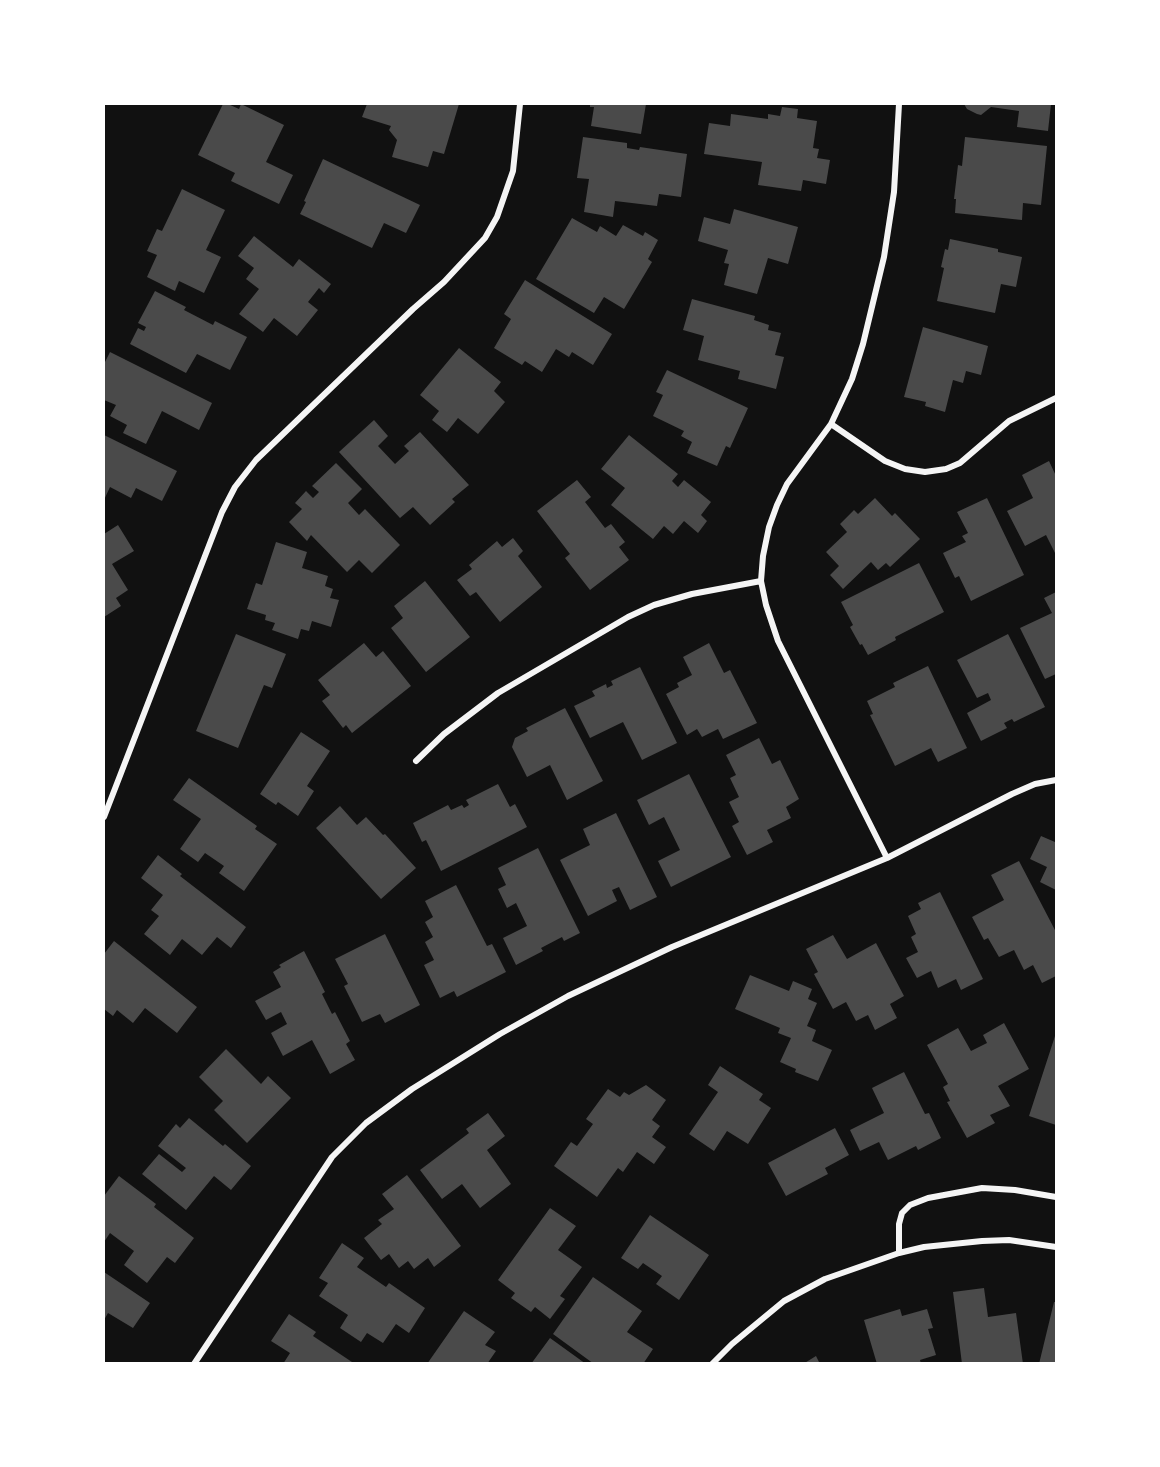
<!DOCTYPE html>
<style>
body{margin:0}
#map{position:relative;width:1160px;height:1467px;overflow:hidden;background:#111;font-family:"Fira Sans Condensed",sans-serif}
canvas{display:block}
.frame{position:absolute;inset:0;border:105px solid #fff;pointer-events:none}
</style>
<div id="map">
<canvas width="1160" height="1467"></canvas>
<div class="frame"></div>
</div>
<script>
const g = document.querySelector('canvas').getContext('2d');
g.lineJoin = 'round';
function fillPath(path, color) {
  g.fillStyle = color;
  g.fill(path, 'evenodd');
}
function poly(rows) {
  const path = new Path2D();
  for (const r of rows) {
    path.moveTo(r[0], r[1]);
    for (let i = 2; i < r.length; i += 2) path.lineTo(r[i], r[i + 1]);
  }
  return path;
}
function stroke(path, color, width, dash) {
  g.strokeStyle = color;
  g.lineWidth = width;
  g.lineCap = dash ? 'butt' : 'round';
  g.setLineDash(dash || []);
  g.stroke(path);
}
fillPath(poly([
 [223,104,228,104,239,109,241,104,284,125,266,162,293,175,279,204,231,181,235,173,198,155],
 [367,104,459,104,444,154,433,151,428,167,392,157,397,140,389,130,391,126,362,117],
 [590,104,646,104,641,134,591,126,594,107,590,107],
 [964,104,1051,104,1048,131,1017,127,1019,111,991,107,981,115,977,114,967,109],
 [782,107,798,109,797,118,817,121,813,148,819,149,817,158,830,160,826,184,803,180,801,191,758,185,762,162,704,154,709,123,730,126,731,114,768,119,768,114,780,116],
 [583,137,627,143,627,148,639,150,640,147,687,154,681,197,659,194,657,206,615,201,613,217,584,212,589,179,577,178],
 [965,137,1047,146,1041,205,1023,203,1022,220,955,213,956,199,954,199,958,165,962,166],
 [323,159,420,205,406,233,384,223,372,248,300,214,306,202,304,201],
 [182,189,225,210,206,250,221,257,204,293,179,281,175,291,147,277,157,255,147,251,157,229,162,231],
 [734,209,798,227,788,264,768,258,757,294,724,285,729,264,724,263,728,250,698,241,704,217,730,224],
 [572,218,597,232,600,226,616,236,623,225,643,236,645,232,658,240,648,259,652,262,624,309,604,297,594,313,536,279],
 [254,236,293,267,299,259,331,284,324,293,319,288,308,302,318,310,297,336,274,318,263,332,239,314,259,289,246,279,254,268,238,256],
 [950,239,998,249,998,252,1022,257,1016,287,1001,284,995,313,937,301,944,268,941,267,945,249,948,250],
 [525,280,612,334,593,365,572,352,569,357,556,349,542,372,525,361,522,365,494,348,511,319,504,314],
 [155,291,186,307,184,310,213,325,215,321,247,337,230,370,197,354,186,373,130,344,138,328,144,331,146,327,138,323],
 [692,299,755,316,754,320,769,325,768,330,781,333,775,355,784,357,776,389,738,379,740,371,698,360,704,336,683,330],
 [923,327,988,346,981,375,966,371,963,383,953,380,945,412,925,406,926,402,904,397],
 [459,348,501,382,494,391,505,402,478,434,458,418,447,432,432,420,439,411,420,395],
 [110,352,212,403,199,430,162,411,146,444,123,433,127,425,110,416,116,405,104,400,104,364],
 [667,370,748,408,730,448,726,446,717,466,687,453,692,442,681,436,684,431,653,416,663,395,656,392],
 [374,420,388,436,378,446,395,464,409,451,404,446,420,432,469,485,452,499,455,502,430,525,413,507,400,518,339,452],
 [104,435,177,471,162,501,136,488,131,498,110,487,104,500],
 [629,435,678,474,672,481,678,487,684,480,711,502,701,515,707,521,698,533,684,521,673,534,664,526,653,539,611,505,625,488,601,469],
 [1049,461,1056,476,1056,555,1046,535,1025,546,1007,511,1033,498,1022,475],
 [336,463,362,489,348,503,359,515,365,509,400,545,372,573,359,560,347,572,311,535,307,541,289,522,302,509,295,503,306,491,313,498,319,492,312,486],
 [577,480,591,497,585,502,605,528,611,524,625,542,619,547,629,560,590,590,565,558,570,554,537,511],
 [875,498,892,516,895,513,920,539,890,567,886,563,878,570,871,562,843,589,830,575,839,566,826,552,847,532,840,524,854,510,858,514],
 [987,498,1024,575,971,601,959,576,955,578,943,553,966,542,962,536,968,533,957,512],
 [118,525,134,551,112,564,128,590,116,598,121,606,104,617,104,534],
 [513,538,523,551,518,556,542,587,500,622,476,592,470,596,457,580,472,569,469,565,497,541,502,547],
 [276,542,307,552,302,568,328,576,325,586,333,589,330,598,339,600,331,627,312,621,309,631,301,629,298,639,272,630,275,623,265,620,266,615,247,609,256,583,262,585],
 [919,563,944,612,895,637,896,640,868,655,862,644,860,645,850,627,853,625,841,602],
 [425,581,470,637,426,672,391,628,403,618,394,606],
 [1056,592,1056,674,1045,679,1020,628,1052,613,1044,598],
 [236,634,286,654,272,688,264,685,238,748,196,731],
 [1008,634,1045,707,1014,722,1012,719,1004,723,1007,728,981,741,967,713,991,700,988,693,977,698,957,660],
 [364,643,376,657,383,651,411,686,352,733,346,725,343,728,322,701,330,695,318,680],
 [709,643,724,673,730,670,757,723,723,739,718,729,702,737,697,729,687,735,666,694,679,687,677,683,692,675,683,657],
 [928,666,967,748,938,762,931,748,895,766,870,715,873,714,867,701,895,687,893,683],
 [640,667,677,743,642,760,623,722,590,738,574,706,595,696,592,691,606,684,607,688,613,685,611,681],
 [565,708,603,781,567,800,550,765,527,777,512,747,515,738,528,731,526,728],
 [301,732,330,751,307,786,314,791,298,816,278,802,276,805,260,794],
 [759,738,772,764,780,760,799,799,786,807,791,818,767,830,773,842,747,855,732,826,739,822,729,802,739,797,730,778,736,775,726,755],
 [689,774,731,857,671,887,658,861,680,850,664,817,649,825,637,800],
 [189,778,257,826,255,829,277,844,244,891,219,873,224,866,205,853,198,862,180,849,201,819,173,800],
 [498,784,510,807,515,804,527,827,441,871,426,840,422,842,413,823,448,805,451,810,462,805,464,808,469,805,466,800],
 [340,806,357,825,366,817,383,835,385,834,416,868,381,899,316,828],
 [616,813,657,897,630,910,619,887,612,890,617,901,588,916,560,860,590,845,583,829],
 [1041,836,1055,842,1056,839,1056,890,1040,882,1047,867,1030,859],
 [538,848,580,933,564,941,562,937,541,948,543,951,516,965,503,938,527,926,516,903,507,908,498,889,506,885,498,868],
 [158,855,182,874,180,876,246,927,231,948,217,937,202,955,182,939,170,955,144,934,159,916,151,910,163,895,141,878],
 [1019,861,1056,932,1056,976,1042,983,1033,965,1024,970,1014,950,999,957,988,938,984,940,972,917,1004,900,991,875],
 [456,885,487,946,492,944,506,972,457,997,454,991,440,998,424,965,434,960,425,942,433,937,425,922,433,917,425,901],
 [940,892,983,979,961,990,956,979,938,988,931,971,917,978,906,958,918,952,911,937,916,934,908,916,921,909,918,903],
 [385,934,420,1005,385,1023,380,1014,362,1022,344,986,348,984,335,959],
 [833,935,847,959,876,943,904,996,890,1004,897,1018,875,1030,868,1015,856,1021,846,1002,833,1009,814,974,818,972,806,949],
 [114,941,197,1007,177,1033,145,1008,133,1023,117,1010,113,1016,104,1009,104,954],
 [304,951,325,992,322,994,332,1014,335,1012,350,1041,346,1044,355,1060,330,1074,312,1040,283,1056,271,1033,287,1024,281,1012,266,1020,255,1001,281,987,273,972,281,967,279,965],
 [750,975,789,991,793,981,812,989,808,999,817,1003,807,1026,816,1030,812,1041,832,1050,818,1081,795,1072,796,1069,780,1062,791,1038,778,1033,780,1028,735,1009],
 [1004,1023,1029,1069,998,1086,1010,1106,990,1115,995,1123,967,1138,947,1102,950,1101,943,1087,948,1084,927,1045,958,1028,971,1051,987,1043,983,1035],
 [1055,1036,1056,1036,1056,1125,1029,1116],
 [226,1049,261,1084,268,1076,291,1098,247,1143,214,1110,223,1101,199,1077],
 [720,1066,763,1094,759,1100,771,1108,748,1144,727,1131,714,1151,689,1134,718,1092,708,1085],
 [904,1072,925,1114,929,1113,941,1138,918,1150,916,1146,888,1160,879,1142,860,1151,850,1130,884,1113,872,1088],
 [646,1085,666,1100,652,1120,660,1126,652,1137,666,1147,654,1164,637,1152,623,1172,618,1168,597,1197,554,1166,571,1142,577,1146,593,1124,586,1119,608,1089,620,1097,624,1092,629,1095],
 [488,1113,505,1136,487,1150,511,1184,480,1208,462,1184,442,1199,420,1170,469,1133,466,1129],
 [189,1118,223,1146,225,1144,251,1166,231,1190,214,1176,186,1210,142,1174,159,1154,182,1172,186,1168,158,1146,176,1124,180,1128],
 [835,1128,849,1155,825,1168,828,1174,786,1196,768,1163],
 [407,1175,461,1246,434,1267,428,1258,414,1269,408,1261,399,1268,389,1254,381,1260,364,1238,382,1224,378,1220,394,1209,382,1194],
 [119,1176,156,1204,154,1207,194,1238,175,1263,167,1257,147,1283,124,1265,134,1251,110,1233,104,1242,104,1196],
 [550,1208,576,1226,558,1250,582,1267,560,1296,565,1299,550,1319,535,1307,531,1312,511,1298,515,1293,498,1280],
 [650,1215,709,1255,679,1300,656,1284,662,1276,643,1263,638,1269,621,1258],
 [342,1243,364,1258,357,1267,386,1287,389,1283,425,1308,409,1333,396,1324,383,1343,367,1333,361,1342,340,1328,348,1315,319,1296,328,1283,319,1278],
 [104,1272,150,1303,133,1328,108,1313,104,1320],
 [593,1277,642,1311,627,1332,653,1349,643,1364,594,1364,553,1334],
 [984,1288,988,1317,1016,1313,1023,1364,962,1364,953,1292],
 [1054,1302,1056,1302,1056,1364,1039,1364],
 [900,1309,902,1316,927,1309,933,1328,928,1329,936,1355,920,1360,921,1364,877,1364,864,1320],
 [464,1311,495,1332,485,1345,496,1351,487,1364,427,1364],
 [289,1314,316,1332,313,1336,355,1364,283,1364,290,1353,271,1341],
 [550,1338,586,1364,531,1364],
 [816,1356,820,1364,803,1364]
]), '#4a4a4a');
stroke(poly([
 [831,424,885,461,905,469,925,472,946,469,960,463,1009,421,1056,398],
 [416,761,444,734,498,693,628,617,654,605,692,594,761,581],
 [104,817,222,512,235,487,256,460,413,309,444,282,485,238,497,217,513,171,520,104],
 [887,858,778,641,766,605,761,581,763,556,769,527,777,505,787,484,831,424,852,379,863,344,884,257,894,192,899,104],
 [899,1253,899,1224,902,1213,910,1205,928,1198,982,1188,1015,1190,1056,1197],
 [194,1364,332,1157,366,1123,412,1089,500,1034,568,996,672,947,887,858,1012,794,1035,784,1056,780],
 [712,1364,732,1344,784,1301,825,1279,899,1253,924,1247,982,1241,1009,1240,1056,1247]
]), '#f5f5f5', 6);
</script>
